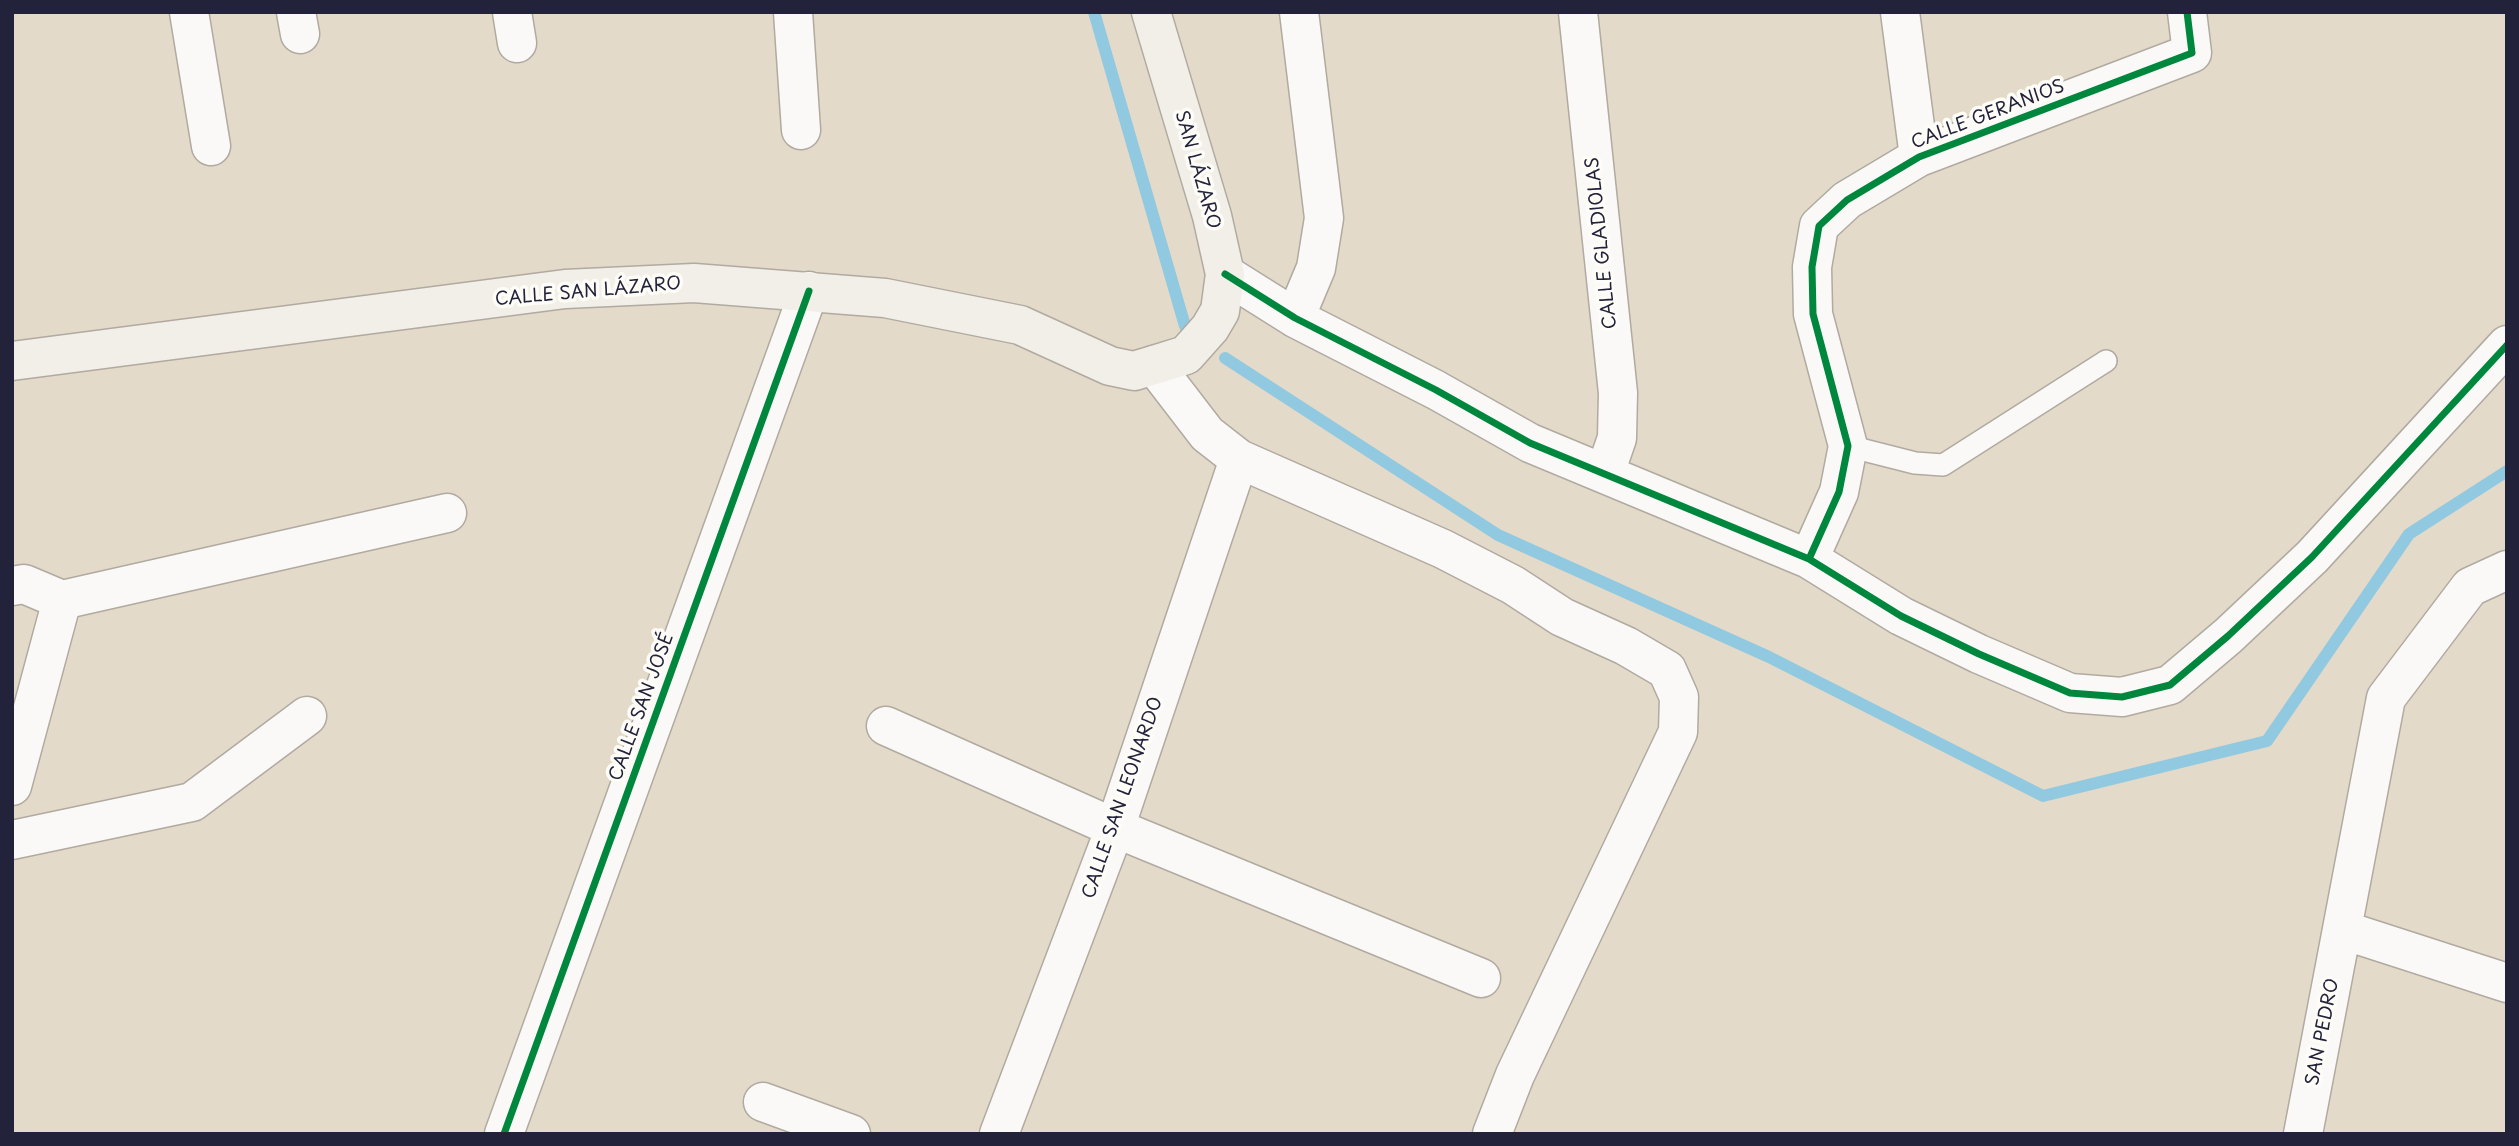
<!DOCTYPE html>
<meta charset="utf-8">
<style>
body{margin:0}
#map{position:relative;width:2519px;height:1146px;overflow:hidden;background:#e4dac9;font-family:"Playpen Sans",sans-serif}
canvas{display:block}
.frame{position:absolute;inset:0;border:14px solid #22223b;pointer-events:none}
</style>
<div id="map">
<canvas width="2519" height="1146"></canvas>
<div class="frame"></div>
</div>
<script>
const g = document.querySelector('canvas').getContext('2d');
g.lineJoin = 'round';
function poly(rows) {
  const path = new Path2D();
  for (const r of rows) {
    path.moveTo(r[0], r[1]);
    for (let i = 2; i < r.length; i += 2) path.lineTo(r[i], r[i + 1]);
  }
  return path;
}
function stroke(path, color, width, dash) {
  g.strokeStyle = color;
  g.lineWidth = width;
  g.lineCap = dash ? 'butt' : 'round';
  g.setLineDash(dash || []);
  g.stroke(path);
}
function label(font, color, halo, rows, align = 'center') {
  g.font = font + ' "Playpen Sans",sans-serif';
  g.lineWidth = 7;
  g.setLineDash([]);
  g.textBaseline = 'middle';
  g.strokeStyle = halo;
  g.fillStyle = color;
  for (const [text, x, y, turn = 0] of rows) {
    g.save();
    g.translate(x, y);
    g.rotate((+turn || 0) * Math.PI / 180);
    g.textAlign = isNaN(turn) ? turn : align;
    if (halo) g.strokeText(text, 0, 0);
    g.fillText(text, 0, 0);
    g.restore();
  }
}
stroke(poly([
 [1094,12,1185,326],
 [1225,358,1498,535,1769,657,2043,796,2267,741,2409,534,2507,471]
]), '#91c9e0', 12);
const lane = poly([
 [1848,446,1915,463,1943,465,2106,361]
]);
const street = poly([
 [189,12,211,146],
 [296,12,300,34],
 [512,12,517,43],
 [793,12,801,130],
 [1578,12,1618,393,1617,438,1605,473],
 [1900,12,1919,157],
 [1225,274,1295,318,1436,390,1530,443,1809,559,1901,616,1979,654,2070,693,2122,697,2170,685,2228,636,2312,557,2507,345],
 [1295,318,1316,268,1324,218,1299,12],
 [1154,365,1207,434,1239,459,1443,549,1513,585,1562,617,1626,646,1667,670,1679,697,1678,732,1515,1075,1492,1134],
 [1809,559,1839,492,1848,446,1813,314,1812,267,1819,226,1847,200,1919,157,2192,53,2187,12],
 [12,586,24,584,62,600],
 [62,600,447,513],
 [886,726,1115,828,1481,978],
 [12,786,62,600],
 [12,840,192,802,307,716],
 [2343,930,2507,983],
 [763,1102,851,1134],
 [504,1134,809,291],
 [999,1134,1115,828,1239,459],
 [2303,1134,2386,698,2470,587,2507,570]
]);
const secondary = poly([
 [12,361,565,289,694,283,885,298,1020,325,1110,366,1134,371,1154,365,1186,355,1210,328,1220,311,1225,274,1212,216,1151,12]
]);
stroke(lane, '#b0aaa1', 24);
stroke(street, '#b0aaa1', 41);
stroke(secondary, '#b0aaa1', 41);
stroke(lane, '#fbf9f7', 21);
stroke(street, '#fbf9f7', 38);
stroke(secondary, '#f2efe8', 38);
stroke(poly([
 [1225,274,1295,318,1436,390,1530,443,1809,559,1901,616,1979,654,2070,693,2122,697,2170,685,2228,636,2312,557,2507,345],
 [1809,559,1839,492,1848,446,1813,314,1812,267,1819,226,1847,200,1919,157,2192,53,2187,12],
 [504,1134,809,291]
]), '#00873e', 7);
label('18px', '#22223b', '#fdfcf7', [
 ["CALLE GERANIOS",1988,115,-21],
 ["SAN LÁZARO",1197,170,74],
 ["CALLE GLADIOLAS",1602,243,-96],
 ["CALLE SAN LÁZARO",588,292,-5],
 ["CALLE SAN JOSÉ",642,707,-70],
 ["CALLE SAN LEONARDO",1123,798,-71],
 ["SAN PEDRO",2323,1032,-79]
]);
</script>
